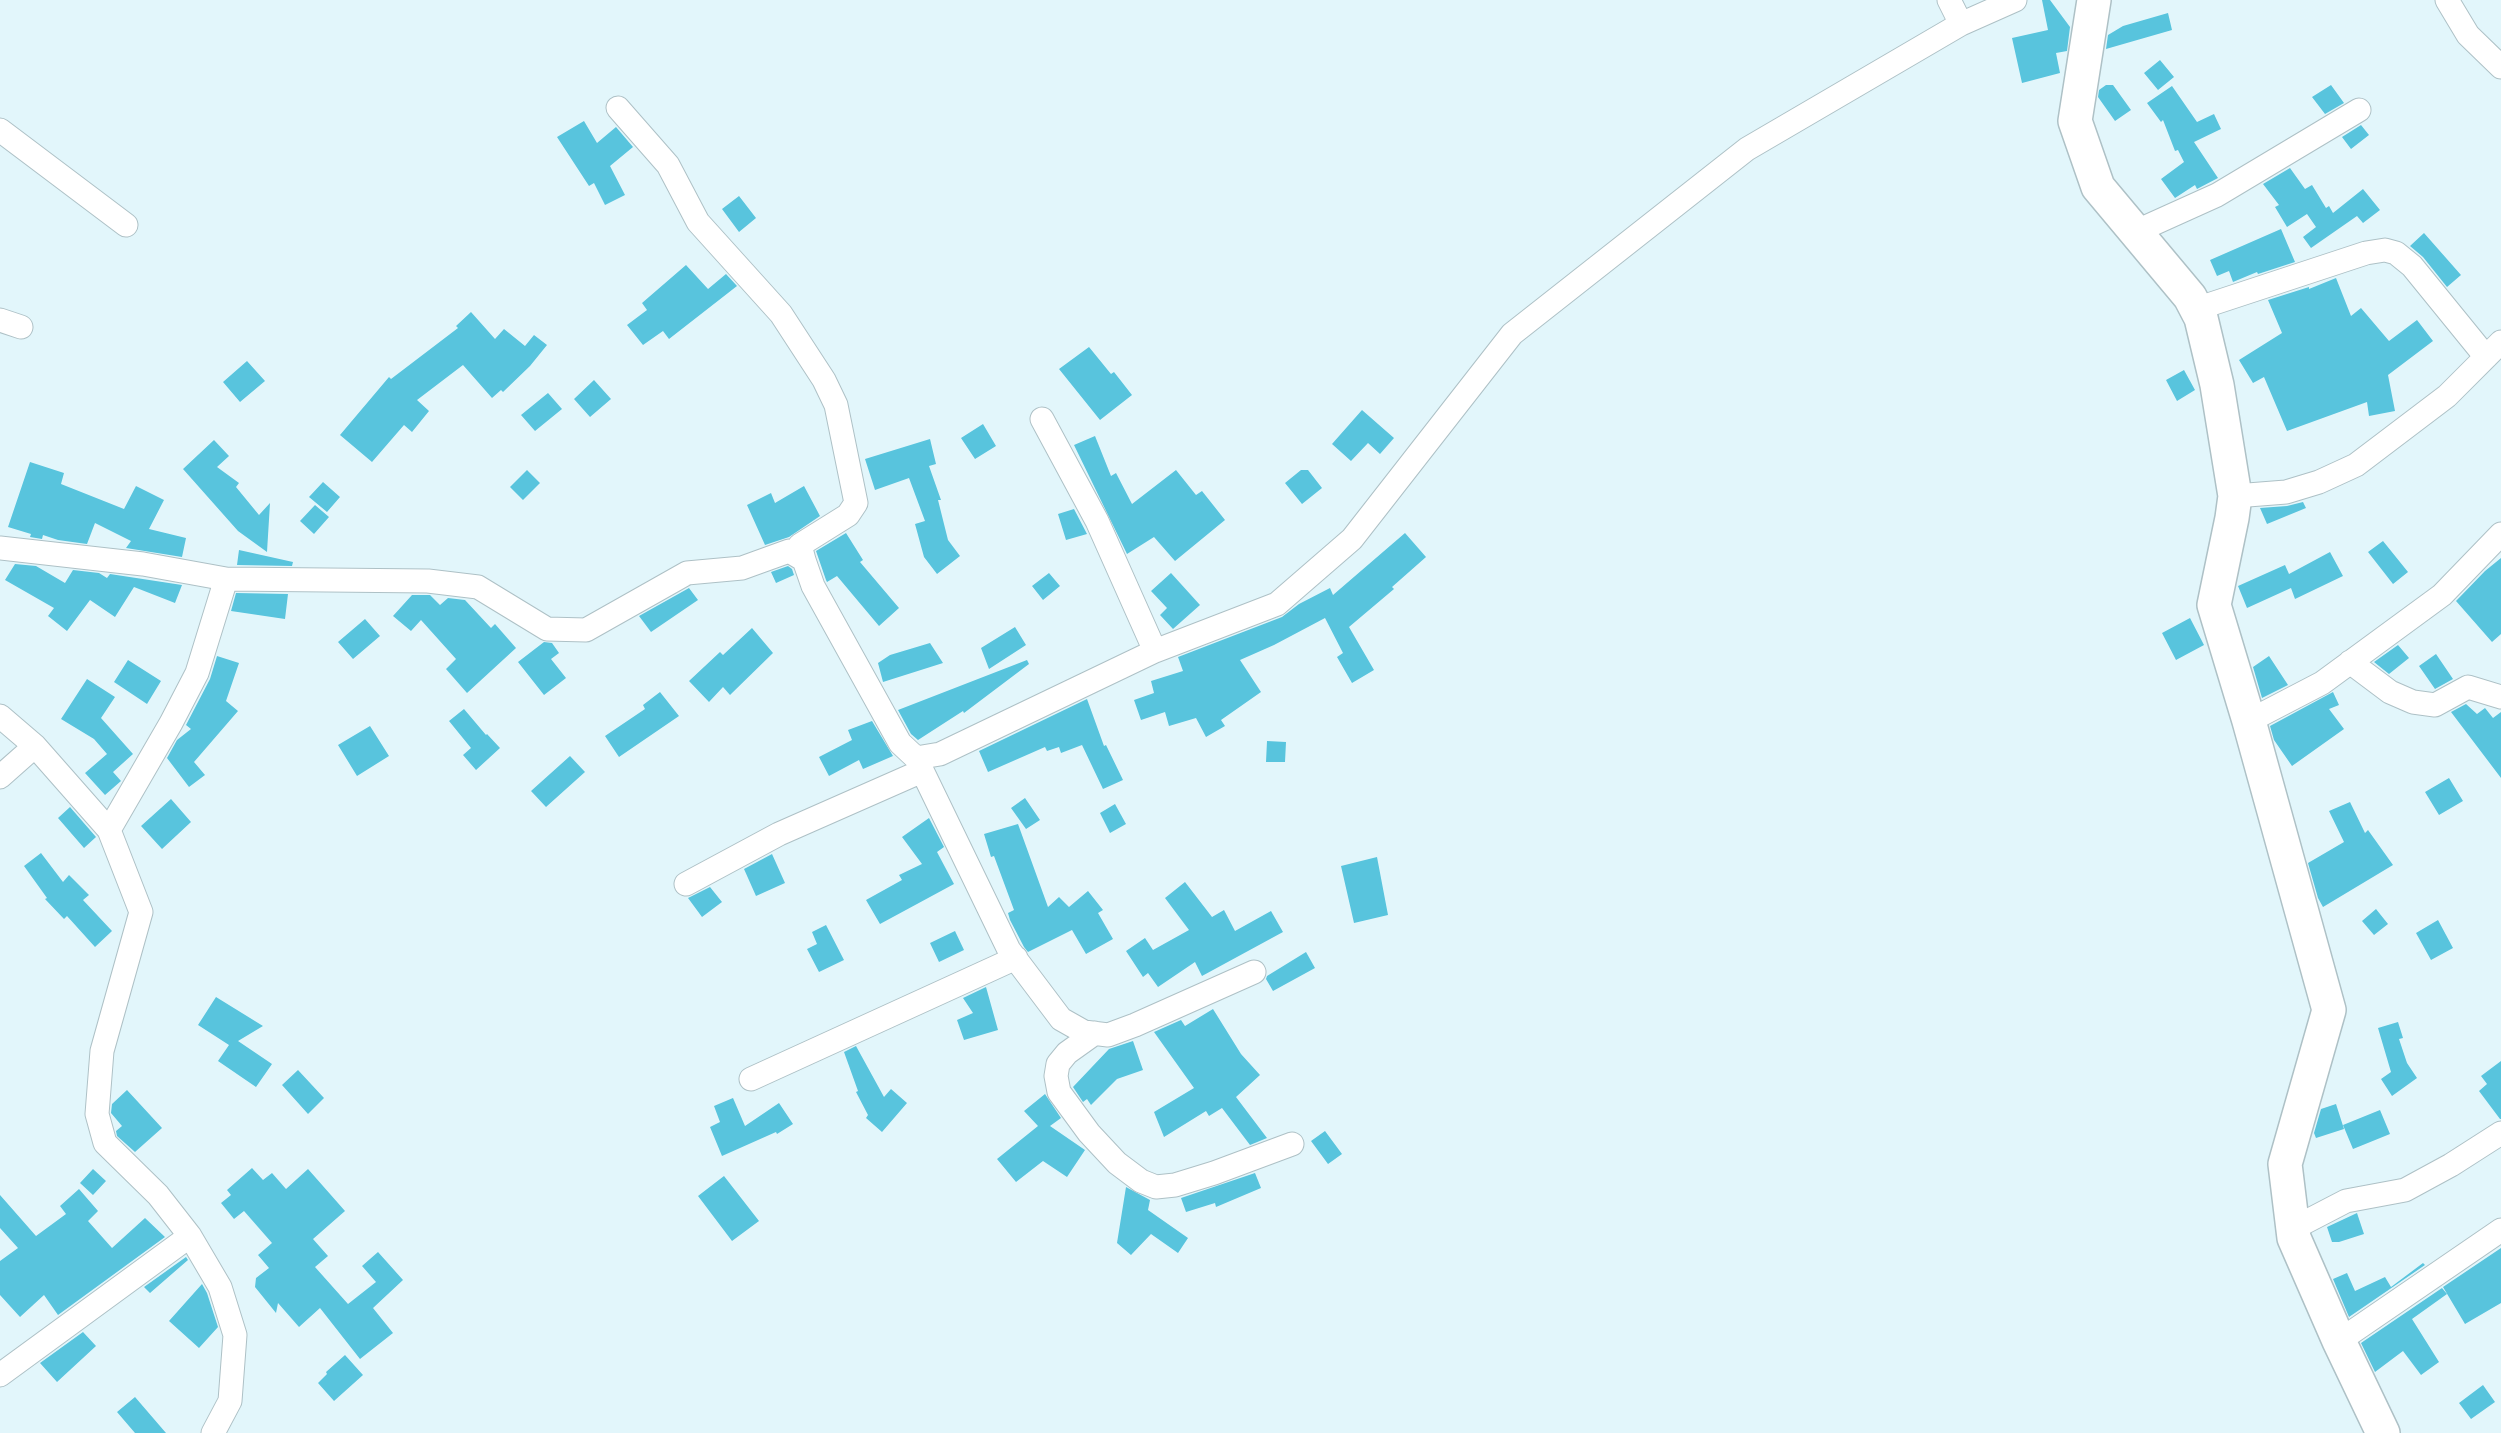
<!DOCTYPE html>
<style>
body{margin:0}
canvas{display:block;background:#e2f6fb}
</style>
<canvas width="2501" height="1433"></canvas>
<script>
const g = document.querySelector('canvas').getContext('2d');
g.lineJoin = 'round';
function fillPath(path, color) {
  g.fillStyle = color;
  g.fill(path, 'evenodd');
}
function poly(rows) {
  const path = new Path2D();
  for (const r of rows) {
    path.moveTo(r[0], r[1]);
    for (let i = 2; i < r.length; i += 2) path.lineTo(r[i], r[i + 1]);
  }
  return path;
}
function stroke(path, color, width, dash) {
  g.strokeStyle = color;
  g.lineWidth = width;
  g.lineCap = dash ? 'butt' : 'round';
  g.setLineDash(dash || []);
  g.stroke(path);
}
fillPath(poly([
 [2042,0,2050,0,2070,27,2067,51,2056,53,2060,73,2022,83,2012,38,2048,30],
 [2168,13,2172,30,2106,49,2108,35,2123,26],
 [2160,60,2174,77,2158,90,2144,73],
 [2106,85,2113,85,2131,110,2115,121,2098,97,2099,90],
 [2331,85,2344,103,2325,114,2312,97],
 [2172,86,2197,122,2214,114,2221,129,2194,142,2218,178,2197,189,2195,185,2175,198,2161,179,2184,162,2178,150,2175,151,2163,120,2161,122,2147,103],
 [584,121,597,143,616,127,633,147,610,166,625,195,605,205,594,183,589,186,557,137],
 [2361,125,2369,135,2351,149,2342,137],
 [2290,168,2305,189,2312,185,2326,208,2329,206,2333,213,2363,189,2380,210,2363,223,2357,216,2311,248,2303,237,2316,227,2307,214,2287,227,2275,207,2279,205,2263,184],
 [739,196,756,218,739,232,722,209],
 [2281,229,2295,262,2258,274,2257,272,2233,282,2229,271,2217,276,2210,260],
 [2424,233,2461,275,2447,287,2423,257,2410,246],
 [686,265,708,289,726,274,737,286,669,339,663,331,643,345,627,325,647,310,642,303],
 [2336,278,2351,316,2361,308,2389,341,2417,320,2433,341,2388,375,2395,411,2369,416,2367,402,2287,431,2264,377,2253,383,2239,360,2282,333,2268,300,2309,287,2309,289],
 [471,312,495,339,504,329,525,346,534,335,547,345,530,366,503,392,501,390,492,398,463,365,417,400,429,411,412,432,404,425,372,462,340,435,389,377,391,379,458,328,456,326],
 [1089,347,1111,374,1114,372,1132,395,1100,420,1059,369],
 [247,361,265,381,240,402,223,382],
 [2184,370,2195,390,2177,401,2166,380],
 [594,380,611,399,590,417,574,399],
 [548,393,562,409,535,431,521,415],
 [1362,410,1394,438,1380,454,1368,443,1351,461,1332,444],
 [983,424,996,446,975,459,961,438],
 [1095,436,1111,476,1116,473,1132,504,1176,470,1196,495,1202,491,1225,520,1175,561,1154,537,1127,554,1074,445],
 [930,439,936,464,929,466,941,500,938,500,948,540,960,556,937,574,924,557,915,524,925,521,909,478,875,490,865,459],
 [214,440,229,456,217,467,239,483,236,487,259,515,270,503,267,552,238,531,183,469],
 [30,462,64,473,61,484,124,509,136,486,164,500,149,529,186,538,182,557,126,548,131,541,95,523,87,544,58,540,43,535,42,539,30,537,31,534,8,527],
 [527,470,540,483,523,500,510,487],
 [1301,470,1308,470,1322,488,1302,504,1285,483],
 [323,482,340,497,327,512,309,497],
 [804,486,820,516,789,537,765,545,747,505,771,493,775,503],
 [2303,502,2306,508,2267,524,2260,508,2287,506],
 [315,505,329,517,314,534,300,521],
 [1074,509,1087,534,1066,540,1058,514],
 [846,533,863,560,860,562,899,608,879,626,837,576,827,582,826,580,816,551],
 [1405,533,1426,557,1392,587,1394,589,1349,627,1374,670,1352,683,1337,657,1343,653,1325,618,1274,645,1240,660,1261,692,1221,720,1225,726,1206,737,1196,718,1169,726,1165,712,1141,720,1134,700,1154,693,1151,681,1183,671,1178,657,1282,617,1299,604,1330,588,1333,595],
 [2383,541,2408,572,2393,584,2368,552],
 [239,550,293,562,292,566,237,565],
 [2330,552,2343,576,2295,599,2291,588,2247,608,2238,586,2285,565,2289,574],
 [2501,558,2501,634,2492,642,2456,601,2485,571],
 [15,564,36,566,65,583,73,570,99,573,107,578,110,574,182,585,175,603,134,587,115,617,90,600,67,631,48,616,54,608,5,580],
 [788,566,792,569,794,575,776,583,771,572],
 [1049,573,1060,586,1043,600,1032,586],
 [1171,573,1200,605,1173,629,1160,615,1167,608,1151,591],
 [689,588,698,600,651,632,639,616],
 [236,593,288,594,285,619,231,611],
 [412,595,430,595,440,605,448,598,465,600,491,628,495,624,516,648,467,693,446,669,456,659,421,620,411,631,393,616],
 [2190,618,2204,645,2176,660,2162,633],
 [365,619,380,636,353,659,338,642],
 [1015,627,1026,645,989,669,981,648],
 [752,628,773,653,730,695,723,687,709,702,689,681,720,652,723,655],
 [544,642,552,643,559,653,551,659,566,678,544,695,518,662],
 [930,643,943,663,883,682,878,663,890,655],
 [2398,645,2409,658,2389,674,2374,662],
 [2436,654,2453,679,2435,689,2419,666],
 [217,656,239,663,226,701,238,711,194,762,205,775,189,787,167,758,177,740,191,729,186,725,210,679],
 [2269,656,2288,685,2262,698,2253,667],
 [128,660,161,681,147,704,114,682],
 [1027,660,1029,664,964,713,963,711,918,740,911,734,898,710],
 [87,679,115,697,101,718,133,754,113,772,121,781,105,795,85,773,107,754,94,739,61,719],
 [660,692,679,716,619,757,605,736,645,709,643,705],
 [2333,692,2339,705,2329,709,2344,729,2292,766,2274,740,2270,726],
 [1087,699,1104,746,1106,745,1123,780,1103,789,1082,745,1061,753,1059,747,1047,751,1045,747,988,772,979,751],
 [2466,704,2477,714,2485,708,2493,718,2501,712,2501,778,2451,712],
 [464,709,486,735,487,734,500,748,476,770,463,755,471,748,449,721],
 [872,721,893,756,863,769,859,760,829,776,819,757,852,740,848,730],
 [370,726,389,756,357,776,338,745],
 [1267,741,1286,742,1285,762,1266,762],
 [570,756,585,772,546,807,531,791],
 [2449,778,2463,801,2439,815,2425,792],
 [1025,798,1040,820,1026,829,1011,808],
 [171,799,191,822,162,849,141,826],
 [2350,802,2365,833,2368,830,2393,865,2323,907,2318,898,2308,863,2344,842,2329,811],
 [1115,804,1126,824,1110,833,1100,813],
 [70,807,96,837,84,848,58,818],
 [929,818,944,847,937,852,954,884,880,924,866,900,902,880,899,875,922,864,902,837],
 [1018,824,1048,907,1059,897,1069,907,1088,891,1103,910,1098,913,1113,939,1086,954,1072,930,1028,952,1024,947,1010,920,1008,913,1014,910,994,856,991,857,984,834],
 [41,853,63,882,69,875,89,895,83,900,112,931,95,947,67,916,64,919,45,899,47,898,24,866],
 [772,854,785,883,756,896,744,869],
 [1377,857,1388,915,1354,923,1341,866],
 [1185,882,1212,917,1224,910,1235,931,1271,911,1283,932,1202,976,1195,962,1158,987,1148,973,1143,977,1126,951,1145,938,1153,950,1189,930,1165,898],
 [710,887,722,902,702,917,688,898],
 [2376,909,2388,924,2374,935,2362,921],
 [2438,920,2453,948,2431,960,2416,933],
 [826,925,844,960,819,972,807,949,817,944,812,932],
 [955,931,964,950,939,962,930,943],
 [1306,952,1315,968,1273,991,1266,979,1267,976],
 [986,987,998,1030,964,1040,957,1020,973,1013,963,998],
 [216,997,263,1026,238,1041,272,1064,256,1087,218,1061,229,1045,198,1025],
 [1213,1009,1241,1054,1260,1075,1236,1097,1267,1138,1250,1145,1222,1108,1209,1116,1206,1111,1164,1137,1154,1112,1194,1088,1154,1032,1181,1020,1185,1026],
 [2398,1022,2403,1038,2399,1039,2407,1063,2417,1078,2392,1096,2381,1079,2391,1072,2378,1028],
 [1133,1041,1143,1070,1117,1079,1091,1105,1087,1099,1083,1102,1073,1087,1109,1049],
 [856,1046,884,1097,891,1089,907,1103,882,1132,866,1118,868,1115,856,1092,858,1091,844,1052],
 [2501,1061,2501,1119,2500,1119,2479,1091,2487,1084,2481,1076],
 [298,1070,324,1098,308,1114,282,1085],
 [127,1090,162,1128,135,1152,117,1136,116,1131,122,1126,111,1113,112,1104],
 [1045,1094,1061,1118,1050,1126,1085,1150,1067,1177,1043,1161,1016,1182,997,1159,1038,1126,1024,1111],
 [733,1098,745,1126,779,1103,793,1124,777,1134,776,1132,722,1156,710,1127,720,1122,714,1106],
 [2336,1104,2344,1129,2316,1138,2314,1133,2321,1109],
 [2380,1110,2390,1134,2353,1149,2343,1125],
 [1325,1131,1342,1154,1328,1164,1311,1141],
 [252,1168,263,1180,272,1173,286,1189,308,1169,345,1211,313,1239,328,1256,315,1267,348,1304,376,1282,362,1266,378,1252,403,1280,373,1308,393,1333,360,1359,320,1308,299,1327,278,1303,276,1313,255,1287,256,1278,269,1268,258,1255,272,1243,244,1211,234,1219,221,1203,231,1195,227,1190],
 [93,1169,106,1181,93,1195,80,1183],
 [1255,1173,1261,1188,1216,1207,1215,1203,1186,1212,1181,1198],
 [724,1176,759,1221,732,1241,698,1196],
 [1126,1187,1150,1200,1148,1210,1188,1238,1178,1253,1151,1234,1131,1255,1117,1243],
 [79,1189,98,1211,88,1221,112,1248,145,1218,165,1237,58,1315,44,1295,20,1317,0,1295,0,1261,18,1248,0,1228,0,1195,36,1236,66,1214,60,1206],
 [2357,1213,2364,1234,2339,1242,2332,1242,2327,1227],
 [2501,1248,2501,1303,2465,1324,2443,1287],
 [186,1257,188,1260,150,1293,144,1287],
 [2423,1263,2425,1265,2349,1317,2333,1279,2347,1273,2355,1291,2385,1277,2391,1287],
 [202,1284,207,1293,218,1327,199,1348,169,1321],
 [2442,1288,2447,1294,2412,1319,2439,1362,2421,1375,2403,1351,2375,1372,2361,1343],
 [83,1332,96,1346,57,1382,40,1363],
 [345,1355,363,1375,334,1401,318,1383,327,1374,326,1372],
 [2483,1385,2495,1402,2471,1419,2459,1403],
 [135,1397,166,1433,135,1433,117,1412]
]), '#58c4dd');
const street = poly([
 [1949,0,1961,24],
 [2447,0,2468,35,2501,67],
 [618,108,668,165,698,222,781,314,824,380,836,405,856,503,848,515,800,545,804,560],
 [0,130,126,225],
 [2135,232,2217,195,2359,110],
 [2196,309,2366,253,2385,250,2396,253,2412,266,2486,357],
 [0,320,21,327],
 [1042,419,1097,521,1155,651],
 [2235,496,2286,492,2319,482,2356,465,2447,396,2501,342],
 [0,548,143,564,226,579,428,581,478,587,547,629,586,630,687,573,742,568,789,551,804,560,813,586,900,743,916,758,940,754,1155,651,1277,604,1352,539,1512,334,1747,149,1961,24,2015,0],
 [2350,662,2390,692,2413,702,2435,705,2468,687,2501,697],
 [0,716,35,746,109,830,141,912,102,1051,97,1114,105,1143,158,1195,190,1236,220,1287,235,1335,230,1401,213,1433],
 [2249,721,2322,683,2442,595,2501,534],
 [916,758,1009,950,1061,1019,1084,1032,1108,1035,1135,1025,1254,972],
 [0,777,35,746],
 [109,830,171,723,197,673,226,579],
 [686,884,779,834,922,771],
 [1095,1033,1067,1053,1058,1064,1056,1076,1059,1092,1089,1133,1117,1163,1141,1181,1156,1187,1175,1185,1214,1173,1292,1144],
 [751,1079,1016,958],
 [2294,1228,2346,1201,2405,1190,2451,1165,2501,1133],
 [2339,1341,2501,1230],
 [0,1375,190,1236]
]);
const secondary = poly([
 [2094,0,2075,121,2098,187,2190,297,2201,318,2217,385,2235,496,2232,518,2214,605,2249,721,2329,1010,2285,1164,2294,1238,2339,1341,2383,1433]
]);
stroke(street, '#aec1c6', 25);
stroke(secondary, '#aec1c6', 36);
stroke(street, '#fff', 23);
stroke(secondary, '#fff', 33);
</script>
